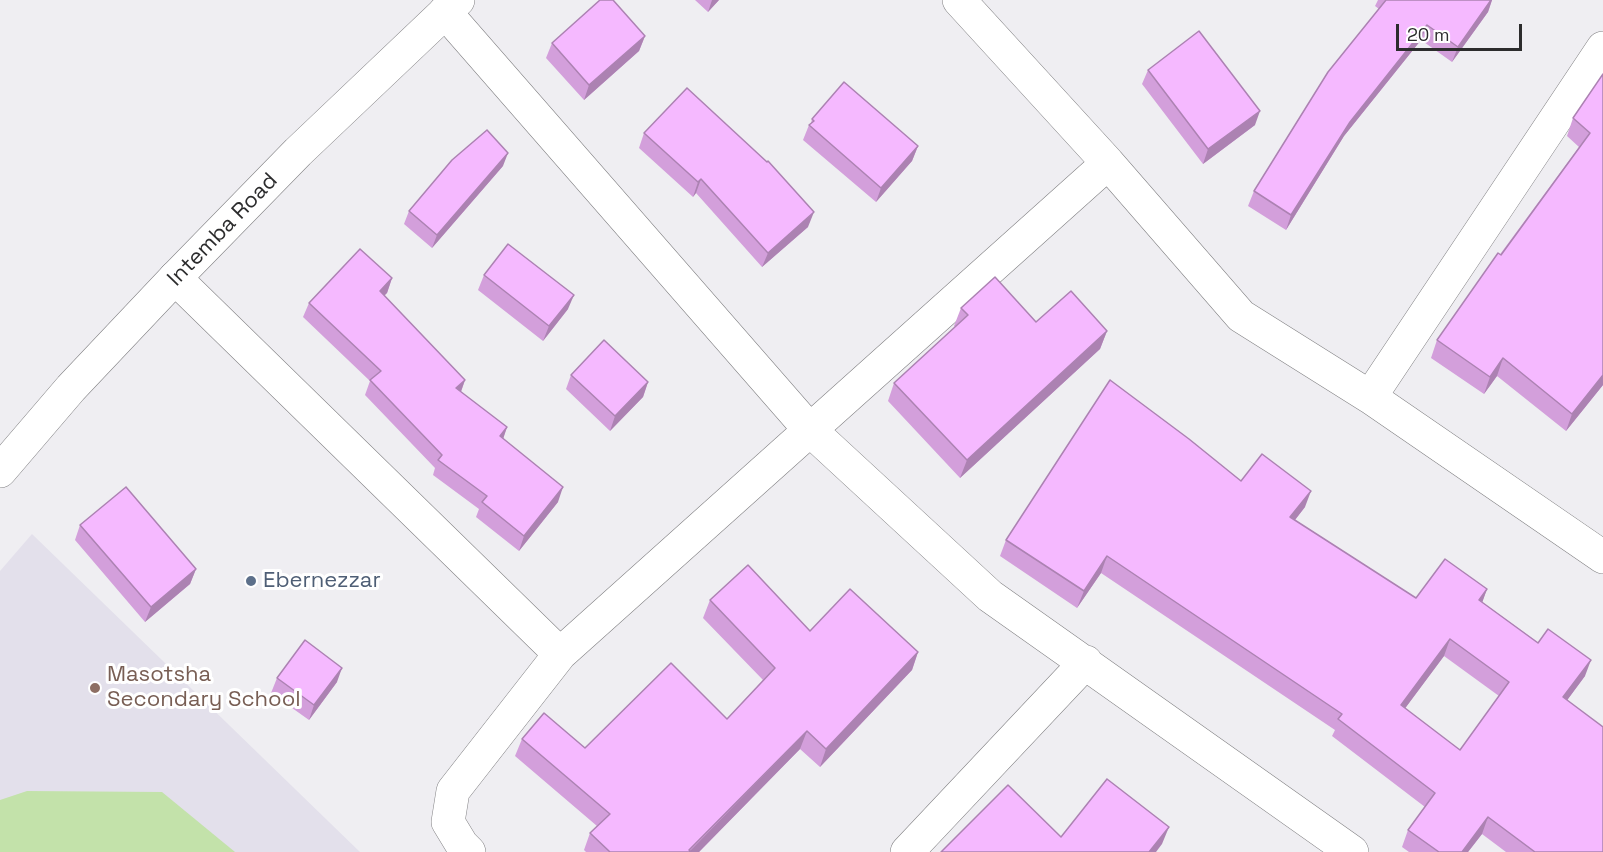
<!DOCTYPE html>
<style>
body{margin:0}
#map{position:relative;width:1603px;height:852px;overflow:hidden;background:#efeef2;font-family:"Space Grotesk",sans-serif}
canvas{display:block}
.scale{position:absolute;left:1396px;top:24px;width:126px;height:27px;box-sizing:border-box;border:3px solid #2c2c2d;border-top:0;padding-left:8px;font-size:18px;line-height:21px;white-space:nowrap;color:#2c2c2d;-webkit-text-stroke:4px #fff;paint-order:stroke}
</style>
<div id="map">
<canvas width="1603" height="852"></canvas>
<div class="scale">20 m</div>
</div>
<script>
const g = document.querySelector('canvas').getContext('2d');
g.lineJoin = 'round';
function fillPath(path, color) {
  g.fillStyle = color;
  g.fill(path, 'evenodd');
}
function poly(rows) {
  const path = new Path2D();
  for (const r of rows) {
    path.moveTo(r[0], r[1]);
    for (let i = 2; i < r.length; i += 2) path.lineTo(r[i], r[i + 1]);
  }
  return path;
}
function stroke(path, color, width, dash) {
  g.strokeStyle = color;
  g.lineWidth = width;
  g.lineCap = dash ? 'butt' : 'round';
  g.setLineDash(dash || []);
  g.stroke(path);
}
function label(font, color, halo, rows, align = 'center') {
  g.font = font + ' "Space Grotesk",sans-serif';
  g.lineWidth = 6;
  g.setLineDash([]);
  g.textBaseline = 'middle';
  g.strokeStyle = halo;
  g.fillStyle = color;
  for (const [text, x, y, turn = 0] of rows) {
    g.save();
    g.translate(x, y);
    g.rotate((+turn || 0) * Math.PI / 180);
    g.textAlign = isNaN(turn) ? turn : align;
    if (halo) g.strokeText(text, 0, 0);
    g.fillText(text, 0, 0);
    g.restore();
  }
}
fillPath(poly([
 [32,534,360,852,0,852,0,571]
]), '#e3e0eb');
fillPath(poly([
 [27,791,162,792,235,852,0,852,0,800]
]), '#c3e2aa');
const minor = poly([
 [959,0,1108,163,1241,316,1370,397,1603,557],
 [445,12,809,429,990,596,1352,852],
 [175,278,560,654],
 [1370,397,1603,48],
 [469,852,462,845,448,822,453,791,560,654,1108,163],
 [907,852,1086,662]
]);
const tertiary = poly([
 [0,471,71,388,175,278,298,152,458,0]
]);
stroke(minor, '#818083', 34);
stroke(tertiary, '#818083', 34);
stroke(minor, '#fff', 33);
stroke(tertiary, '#fff', 33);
fillPath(poly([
 [695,0,719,0,708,12],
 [1378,0,1492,0,1488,12,1452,62,1421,40,1344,136,1286,230,1248,206,1254,191,1379,9,1375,6],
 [645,36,639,51,584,100,546,58,552,43],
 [1148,70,1255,125,1203,164,1142,84],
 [1603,74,1603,385,1566,431,1497,376,1484,394,1431,358,1437,340,1579,147,1567,136,1573,118],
 [812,119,918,146,912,161,876,202,803,140,809,125,811,123],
 [644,133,808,227,762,267,696,193,693,197,639,148],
 [503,166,432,248,404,224,409,211],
 [484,275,568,309,543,341,478,290],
 [392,278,387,293,384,295,465,380,461,392,507,427,503,439,558,502,519,551,476,517,479,509,433,475,435,468,365,395,370,381,303,317,309,303],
 [961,308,1036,322,1107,331,1100,349,960,478,888,401,894,383,955,327,954,326],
 [571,375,648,382,643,397,610,431,566,389],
 [1305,507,1295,520,1416,598,1487,589,1482,602,1585,676,1567,700,1603,852,1506,852,1482,834,1468,852,1409,852,1402,847,1408,830,1425,807,1332,736,1335,730,1101,573,1077,608,1000,556,1006,540],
 [1444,656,1499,696,1460,750,1405,708],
 [80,525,196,569,190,584,145,622,75,540],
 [710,600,810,631,918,652,912,670,820,767,800,749,699,852,586,852,584,850,590,833,597,826,515,756,522,739,585,748,727,719,763,680,703,618],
 [277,678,337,682,309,720,271,693]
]), '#d39fdb');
fillPath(poly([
 [712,0,719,0,708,12],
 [1491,0,1492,0,1488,12,1452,62,1458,47],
 [1427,25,1421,40,1344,136,1286,230,1291,215,1350,122],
 [645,36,639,51,584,100,589,85],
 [1260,111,1255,125,1203,164,1208,149],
 [918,146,912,161,876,202,881,188],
 [508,153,503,166,432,248,437,235],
 [701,179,696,193,693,197,698,182],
 [814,212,808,227,762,267,768,253],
 [392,278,387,293,375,305,380,291],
 [574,295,568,309,543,341,549,326],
 [1107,331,1100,349,960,478,967,460],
 [1503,358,1497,376,1484,394,1490,377],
 [1603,375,1603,385,1566,431,1572,414],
 [465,380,460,394,456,388],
 [648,382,643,397,610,431,615,416],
 [507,427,502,442,500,436],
 [563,487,558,502,519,551,524,536],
 [1311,491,1305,507,1284,534,1290,517],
 [1107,556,1101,573,1077,608,1084,591],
 [196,569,190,584,145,622,151,607],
 [1487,589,1481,606,1479,600],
 [1450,639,1444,656,1395,722,1401,705],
 [918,652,912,670,820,767,826,749],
 [1591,660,1585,676,1557,714,1563,697],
 [342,668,337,682,309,720,314,705],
 [807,731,800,749,699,852,689,852],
 [1488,817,1482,834,1468,852,1462,852],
 [1169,827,1162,844,1156,852,1149,852]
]), '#ac82b2');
const building = poly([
 [600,0,613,0,645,36,589,85,552,43,600,0],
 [1386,0,1491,0,1458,47,1427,25,1350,122,1291,215,1254,191,1328,72,1386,0],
 [1199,31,1260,111,1208,149,1148,70,1199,31],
 [1603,74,1603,375,1572,414,1503,358,1490,377,1437,340,1498,253,1501,255,1590,133,1573,118,1603,74],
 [844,82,918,146,881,188,809,125,814,121,812,119,844,82],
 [687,88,767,162,768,161,814,212,768,253,701,179,698,182,644,133,687,88],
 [487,130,508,153,437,235,409,211,452,160,487,130],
 [508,244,574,295,549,326,484,275,508,244],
 [360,249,392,278,380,291,465,380,456,388,507,427,500,436,563,487,524,536,482,502,487,496,438,460,442,455,370,380,381,371,309,303,360,249],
 [995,277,1036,322,1071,291,1107,331,967,460,894,383,968,315,961,308,995,277],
 [604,340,648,382,615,416,571,375,604,340],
 [1110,380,1189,439,1241,481,1262,454,1311,491,1290,517,1416,598,1445,559,1487,589,1479,600,1538,643,1548,629,1591,660,1563,697,1603,727,1603,852,1535,852,1488,817,1462,852,1439,852,1408,830,1435,793,1338,719,1342,714,1107,556,1084,591,1006,540,1110,380],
 [1450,639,1509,682,1460,750,1401,705,1450,639],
 [126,487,196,569,151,607,80,525,126,487],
 [748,565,810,631,850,589,918,652,826,749,807,731,689,850,691,852,610,852,590,833,610,814,522,739,544,713,585,748,671,663,727,719,775,668,710,600,748,565],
 [305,640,342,668,314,705,277,678,305,640],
 [1107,779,1169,827,1149,852,941,852,1008,785,1061,837,1107,779]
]);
fillPath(building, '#f5b9ff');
stroke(building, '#ac82b2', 1.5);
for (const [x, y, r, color] of [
 [251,581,6,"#5c6f8a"],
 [95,688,6,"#8d6e63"]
]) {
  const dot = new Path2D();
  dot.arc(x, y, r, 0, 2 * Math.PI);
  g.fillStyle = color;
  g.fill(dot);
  stroke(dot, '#fff', 2);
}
label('22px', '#2c2c2d', '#fff', [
 ["Intemba Road",223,230,-46]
]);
label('22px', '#4e5e75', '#fff', [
 ["Ebernezzar",263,581]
], 'left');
label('22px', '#785e54', '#fff', [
 ["Masotsha",107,675],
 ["Secondary School",107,700]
], 'left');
</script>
